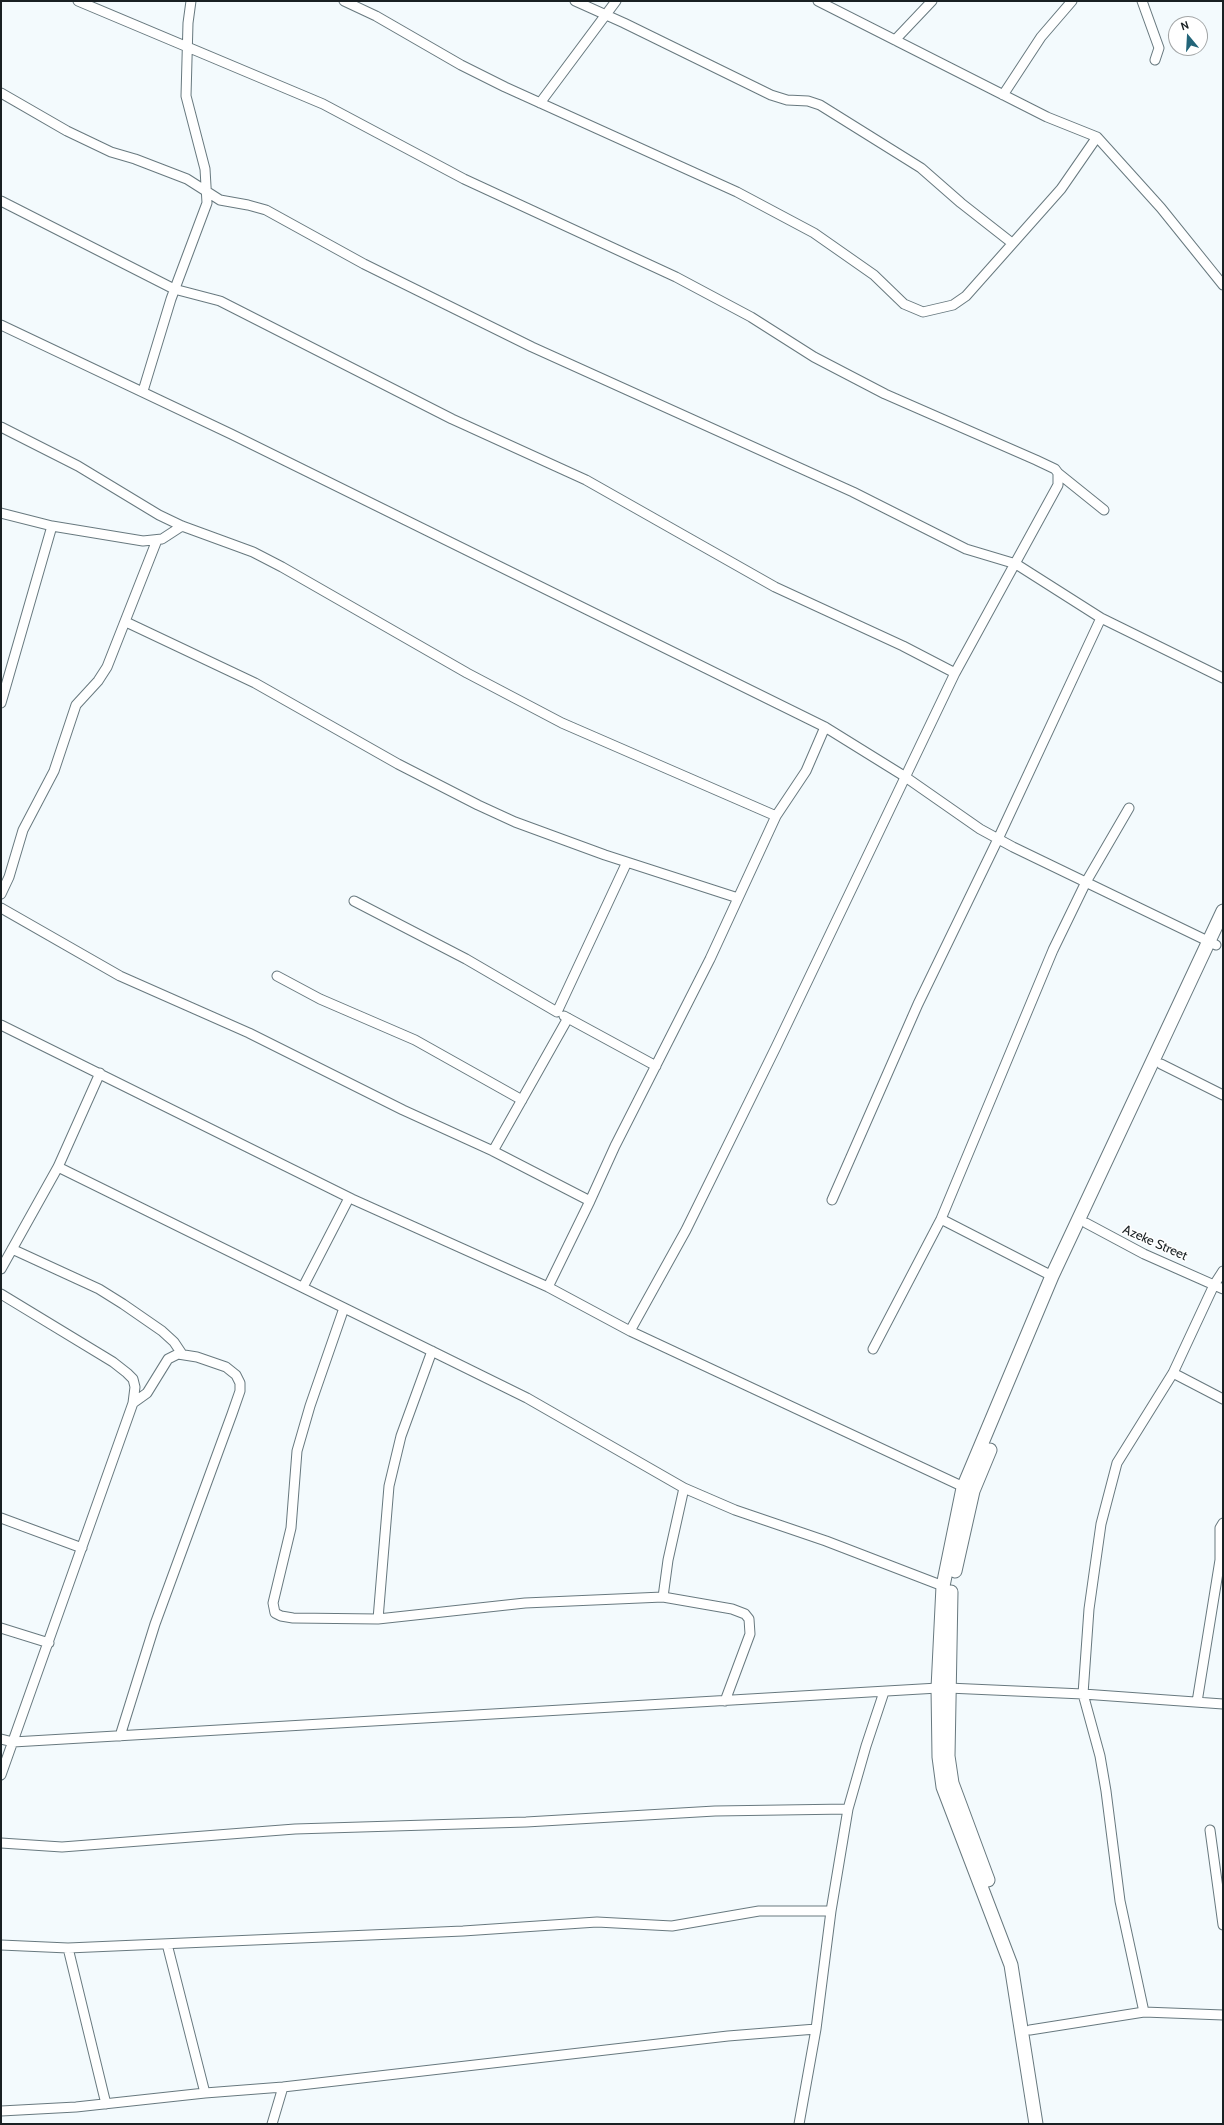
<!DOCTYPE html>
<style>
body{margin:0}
#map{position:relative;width:1224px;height:2125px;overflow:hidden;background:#f3fafd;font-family:Cabin,sans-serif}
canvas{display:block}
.frame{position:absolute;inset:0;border:2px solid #192023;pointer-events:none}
.north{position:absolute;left:1168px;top:16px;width:40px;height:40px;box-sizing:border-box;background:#fff;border:1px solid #a3a6a7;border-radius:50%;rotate:342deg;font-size:11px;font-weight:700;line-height:16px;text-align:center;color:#192023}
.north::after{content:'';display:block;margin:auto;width:14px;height:18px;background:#236579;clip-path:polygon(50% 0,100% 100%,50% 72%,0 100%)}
</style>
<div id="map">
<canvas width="1224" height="2125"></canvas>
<div class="frame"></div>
<div class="north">N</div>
</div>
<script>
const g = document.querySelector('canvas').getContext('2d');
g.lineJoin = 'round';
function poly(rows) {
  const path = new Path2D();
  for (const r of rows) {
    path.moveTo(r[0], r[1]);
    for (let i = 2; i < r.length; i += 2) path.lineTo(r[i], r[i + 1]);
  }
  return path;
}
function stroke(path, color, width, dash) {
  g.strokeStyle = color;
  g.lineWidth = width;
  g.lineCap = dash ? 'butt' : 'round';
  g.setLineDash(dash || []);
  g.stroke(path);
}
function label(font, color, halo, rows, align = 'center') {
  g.font = font + ' Cabin,sans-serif';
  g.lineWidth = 3;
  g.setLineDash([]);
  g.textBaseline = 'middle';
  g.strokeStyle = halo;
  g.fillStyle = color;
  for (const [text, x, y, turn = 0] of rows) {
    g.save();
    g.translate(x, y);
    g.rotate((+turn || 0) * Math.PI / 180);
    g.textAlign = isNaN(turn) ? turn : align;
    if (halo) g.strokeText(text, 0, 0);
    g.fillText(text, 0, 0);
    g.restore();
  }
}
const street = poly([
 [78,1,323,104,464,179,676,277,751,317,814,357,885,394,1036,460,1055,469,1058,473,1058,485,955,673,776,1047,686,1230,630,1331],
 [344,1,376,16,461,65,505,87,737,192,814,233,874,275,904,304,923,312,953,305,966,296,1061,189,1097,137],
 [575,1,624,23,771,95,787,100,808,101,820,105,921,168,961,203,1012,243],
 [818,1,1047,117,1097,137,1161,208,1223,285],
 [1142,1,1159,48,1155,60],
 [895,40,932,1],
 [1,93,67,131,111,152,135,159,187,179,220,200,248,205,266,210,364,264,532,347,853,492,966,549,1016,564,1101,618,1223,678],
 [1003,95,1041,37,1072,1],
 [540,103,616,1],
 [1,201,174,289,220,301,452,419,586,480,775,587,903,646,955,673],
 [1,325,231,434,825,727,904,776,980,829,1013,847,1216,945],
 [143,391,171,299,207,203,205,169,186,96,188,23,191,1],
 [1,427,78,466,159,515,182,526,253,552,282,567,467,673,562,723,776,816],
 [1058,473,1104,510],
 [1,513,52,526,143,541,162,539,182,526],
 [126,622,255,683,398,764,478,805,515,822,605,855,738,898],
 [1,703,52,526],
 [1,894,9,877,23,830,54,771,76,705,98,681,107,667,157,540],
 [354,901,466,959,557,1012,627,862],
 [1,908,120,976,249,1033,403,1110,493,1151,590,1201],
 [277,976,320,999,415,1040,522,1100],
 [564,1016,656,1066],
 [1,1025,352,1199,548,1287,630,1331,968,1489],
 [1161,1064,1223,1095],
 [493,1151,568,1018],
 [58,1167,527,1398,684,1488,735,1510,826,1541,943,1586],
 [832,1200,918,1004,998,839,1101,618],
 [941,1219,1052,1276],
 [1086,1223,1144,1254,1223,1289],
 [12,1249,99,1289,123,1304,162,1331,174,1342,182,1354],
 [1,1269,58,1167,100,1073],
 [303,1287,349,1198],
 [548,1287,590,1201,615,1146,710,959,776,816,806,771,825,727],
 [1,1294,113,1362,127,1373,133,1379,135,1387,133,1403,1,1775],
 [344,1308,310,1406,297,1451,291,1528,273,1603,275,1613,281,1616,293,1618,378,1619,525,1603,663,1597,732,1609,745,1614,749,1619,750,1634,725,1701],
 [873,1349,941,1219,1053,950,1086,882,1129,808],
 [1173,1373,1223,1399],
 [1,1518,82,1548],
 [663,1597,668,1560,684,1488],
 [378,1619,389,1486,401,1436,432,1351],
 [1,1628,49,1643],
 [948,1688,1083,1694,1223,1704],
 [1197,1702,1220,1560,1220,1528,1223,1523],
 [120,1736,155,1624,232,1414,240,1391,240,1383,236,1375,226,1367,197,1357,178,1354,168,1359,147,1393,133,1403],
 [1,1739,13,1742,938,1688],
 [1210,1830,1223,1925],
 [1,1843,62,1847,295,1829,526,1822,715,1811,848,1809],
 [167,1944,205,2093],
 [1,1945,68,1948,463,1931,597,1922,672,1926,759,1911,831,1911],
 [68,1948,106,2104],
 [1144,2012,1120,1901,1106,1791,1100,1756,1083,1694,1089,1609,1101,1524,1117,1463,1173,1373,1214,1285,1223,1271],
 [1030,2030,1144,2012,1223,2015],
 [1,2111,76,2107,205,2093,283,2087,728,2036,816,2029],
 [272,2124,283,2087],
 [799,2124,816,2029,831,1911,848,1809,866,1746,884,1692]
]);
const secondary = poly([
 [955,1571,973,1491,990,1450],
 [951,1592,948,1756,952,1783,988,1880],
 [1036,2124,1011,1965,943,1787,939,1757,938,1688,943,1586,963,1488,1052,1276,1223,911]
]);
stroke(street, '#68797f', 11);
stroke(secondary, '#68797f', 15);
stroke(street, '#fff', 9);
stroke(secondary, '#fff', 13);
label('13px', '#192023', '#fff', [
 ["Azeke Street",1155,1243,24]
]);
</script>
